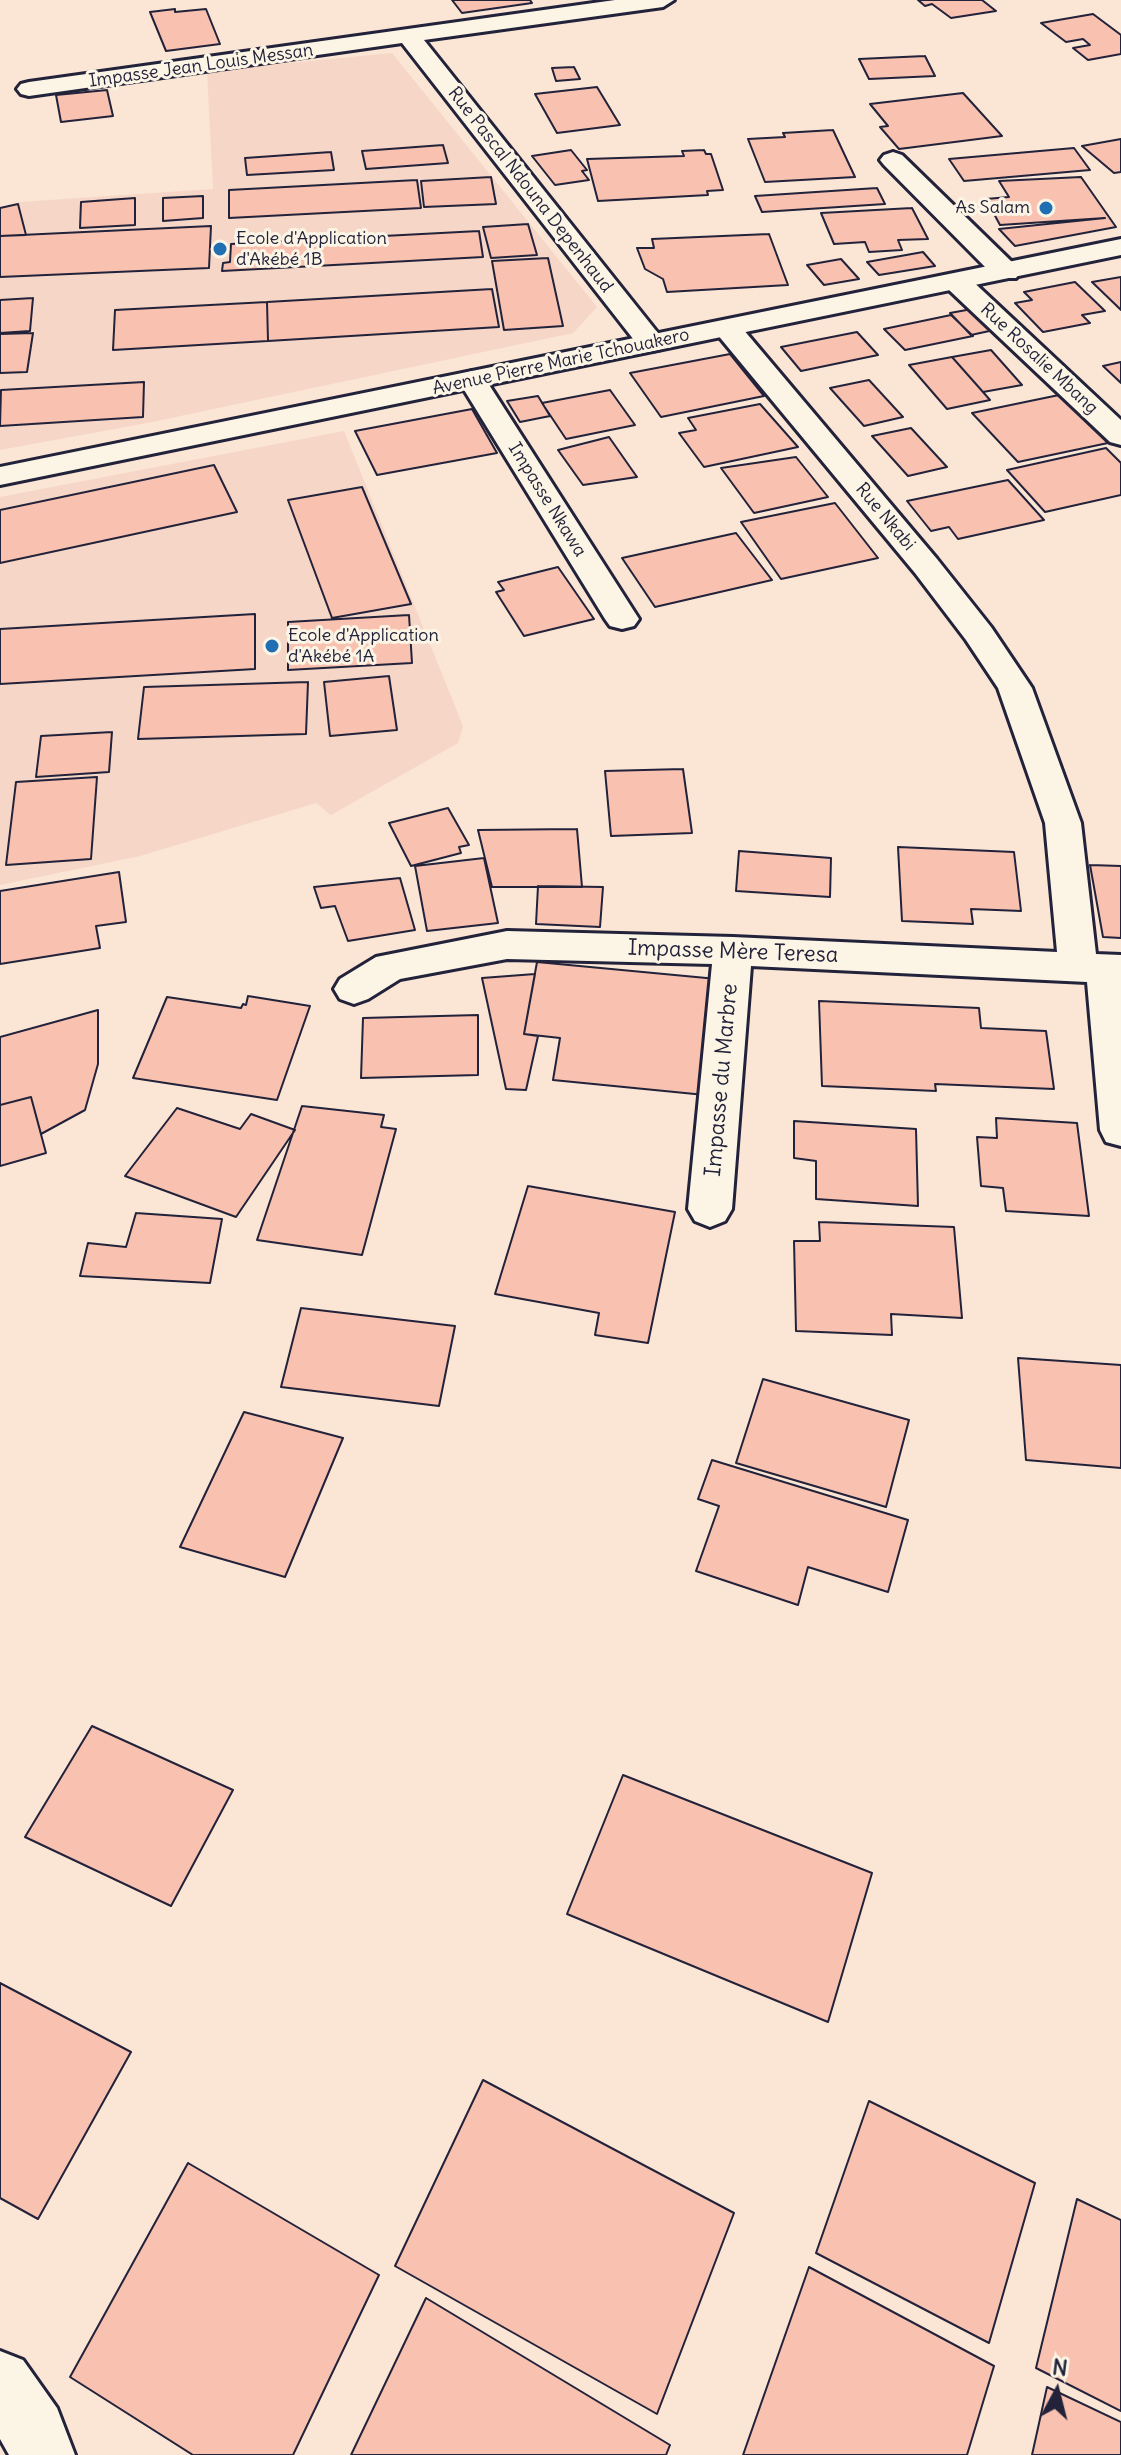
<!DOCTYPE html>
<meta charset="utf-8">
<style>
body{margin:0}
#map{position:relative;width:1121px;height:2455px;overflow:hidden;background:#fbe5d5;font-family:Delius,sans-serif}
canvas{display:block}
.north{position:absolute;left:1017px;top:2351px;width:80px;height:80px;-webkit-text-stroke:6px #fcf5e5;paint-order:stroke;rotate:7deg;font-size:22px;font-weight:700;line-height:32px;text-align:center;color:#22223b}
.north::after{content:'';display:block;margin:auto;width:28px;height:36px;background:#22223b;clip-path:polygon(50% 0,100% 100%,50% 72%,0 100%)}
</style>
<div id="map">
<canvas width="1121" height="2455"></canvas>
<div class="north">N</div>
</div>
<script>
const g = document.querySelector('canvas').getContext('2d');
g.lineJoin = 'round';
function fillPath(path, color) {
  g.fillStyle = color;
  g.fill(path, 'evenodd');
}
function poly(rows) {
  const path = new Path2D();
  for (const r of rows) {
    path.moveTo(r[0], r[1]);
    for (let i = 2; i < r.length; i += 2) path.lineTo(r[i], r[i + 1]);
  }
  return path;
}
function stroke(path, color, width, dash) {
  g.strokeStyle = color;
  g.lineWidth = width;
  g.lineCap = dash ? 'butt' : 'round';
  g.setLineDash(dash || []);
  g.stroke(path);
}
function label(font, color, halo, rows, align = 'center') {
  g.font = font + ' Delius,sans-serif';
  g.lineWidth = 6;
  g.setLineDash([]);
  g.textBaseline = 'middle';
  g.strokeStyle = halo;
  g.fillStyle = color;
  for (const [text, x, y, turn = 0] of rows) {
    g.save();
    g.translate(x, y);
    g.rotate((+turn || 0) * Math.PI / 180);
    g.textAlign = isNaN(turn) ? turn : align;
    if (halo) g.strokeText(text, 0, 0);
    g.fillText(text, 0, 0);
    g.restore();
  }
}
fillPath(poly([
 [392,53,597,307,573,333,152,422,0,450,0,426,142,417,144,383,1,391,0,398,0,373,27,372,33,333,0,333,30,330,33,299,0,300,0,277,209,267,211,227,26,235,18,204,0,207,20,202,213,189,207,71],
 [443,145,447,163,366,169,362,151],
 [331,152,334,169,247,175,246,158],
 [491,177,496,204,424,207,421,181],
 [417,181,420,208,229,218],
 [203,196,203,218,163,220,163,198],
 [135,198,135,225,80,228,82,202],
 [528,224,537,255,490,258,483,227],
 [479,231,483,257,222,271,223,263,230,262,231,244],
 [548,258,563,326,505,330,492,262],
 [492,289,499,327,114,350,116,310],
 [344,431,463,726,458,743,331,815,316,803,140,856,0,885,0,684,254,669,255,615,0,629,0,563,237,511,213,465,0,510,0,497],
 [362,488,410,603,332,618,288,500],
 [409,615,412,663,288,670,289,622],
 [389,676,397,730,331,736,324,682],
 [307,682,305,734,138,739,145,687],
 [112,732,109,772,37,776,42,736],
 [96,777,90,859,7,865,16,783]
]), '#f6d6c7');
const building = poly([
 [452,0,530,0,532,3,462,13,452,0],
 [918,0,982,0,996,11,951,18,932,4,925,6,918,0],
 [175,9,175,12,206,9,220,44,166,51,150,12,175,9],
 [1093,14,1121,35,1121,54,1088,60,1073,48,1090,45,1083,39,1066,42,1041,23,1093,14],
 [925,56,935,76,869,79,859,59,925,56],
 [574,67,580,79,556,81,552,68,574,67],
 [597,87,620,125,557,133,535,94,597,87],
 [107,90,113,116,61,122,56,95,107,90],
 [963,93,1002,136,899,149,880,127,888,126,870,104,963,93],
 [833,130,855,177,765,182,748,139,785,137,783,133,833,130],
 [1121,139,1121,172,1114,173,1082,146,1121,139],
 [443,145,448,163,366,169,362,151,443,145],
 [1074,148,1090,170,964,181,949,159,1074,148],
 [571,150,587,170,582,171,589,180,555,185,532,156,571,150],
 [704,150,706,154,711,154,723,190,707,191,708,195,598,201,587,159,684,156,682,151,704,150],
 [331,152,334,170,247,175,245,158,331,152],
 [491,177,496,204,424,207,421,181,491,177],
 [1081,177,1116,227,1015,246,999,229,1105,218,1000,225,986,199,1009,197,999,181,1081,177],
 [417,180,421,208,229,218,229,190,417,180],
 [877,188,885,204,762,212,755,196,877,188],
 [203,196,203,218,163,221,163,198,203,196],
 [135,198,135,225,80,228,81,202,135,198],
 [18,204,26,235,0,236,0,208,18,204],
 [912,208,928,239,898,240,902,250,869,252,865,242,834,244,821,213,912,208],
 [528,224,537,255,491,258,483,227,528,224],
 [211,226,209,268,0,277,0,236,211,226],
 [479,231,483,257,222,271,223,263,230,262,231,244,479,231],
 [769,234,788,285,667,292,663,279,645,269,637,248,654,248,652,239,769,234],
 [923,252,935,266,879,275,867,262,923,252],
 [548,258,563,326,504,330,492,261,548,258],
 [841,259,859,279,824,285,807,265,841,259],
 [1121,277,1121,310,1092,282,1121,277],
 [1075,282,1105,311,1082,315,1090,323,1043,332,1015,303,1032,300,1024,292,1075,282],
 [492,289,499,327,268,341,267,302,492,289],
 [33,298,30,331,0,333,0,300,33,298],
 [267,302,268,341,113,350,115,310,267,302],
 [972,309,994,330,971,335,950,313,972,309],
 [951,315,973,336,905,350,884,329,951,315],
 [857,332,878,355,801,371,781,347,857,332],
 [33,333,27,372,0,373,0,334,33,333],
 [991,350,1022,385,983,392,952,357,991,350],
 [730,354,764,396,661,417,630,373,730,354],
 [952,357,983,392,990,400,947,409,909,365,952,357],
 [1121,362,1121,383,1103,366,1121,362],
 [869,380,903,417,864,426,830,388,869,380],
 [144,382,143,417,0,426,1,390,144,382],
 [610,390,635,425,566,439,542,403,610,390],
 [1059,395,1108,443,1018,462,972,413,1059,395],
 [538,396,550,416,520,422,507,401,538,396],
 [760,404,798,447,704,467,679,433,696,430,688,418,760,404],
 [472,409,497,453,377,475,355,431,472,409],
 [911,428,947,467,908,476,872,436,911,428],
 [609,437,637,477,583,485,558,450,609,437],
 [1106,448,1121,463,1121,495,1045,512,1007,470,1106,448],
 [796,457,828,497,754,513,721,468,796,457],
 [214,465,237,512,0,563,0,510,214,465],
 [1008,480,1044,520,958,539,949,527,931,531,907,501,1008,480],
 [362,487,411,604,332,618,288,500,362,487],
 [835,503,878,558,781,579,741,522,835,503],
 [736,533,772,580,655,607,622,558,736,533],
 [558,567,594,619,524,636,496,592,504,590,498,582,558,567],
 [255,614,255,669,0,684,0,629,255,614],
 [409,615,412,663,288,670,288,622,409,615],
 [389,676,397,730,330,736,324,682,389,676],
 [308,682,306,734,138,739,144,687,308,682],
 [112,732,109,772,36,777,41,736,112,732],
 [683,769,692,833,611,836,605,771,683,769],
 [97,777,91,859,6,865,16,782,97,777],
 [448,808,469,845,459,847,461,853,411,866,389,823,448,808],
 [577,829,582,887,492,887,478,830,577,829],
 [898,847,1014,852,1021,911,971,909,973,924,902,921,898,847],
 [739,851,831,858,830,897,736,891,739,851],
 [484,858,498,923,427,931,415,866,484,858],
 [1090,865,1121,866,1121,938,1103,937,1090,865],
 [119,872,126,922,96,926,100,948,0,964,0,891,119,872],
 [400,878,415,930,348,941,335,906,321,908,314,887,400,878],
 [538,886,603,887,600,927,536,924,538,886],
 [537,962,717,979,705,1095,553,1080,560,1038,524,1034,537,962],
 [535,974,524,1034,538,1036,526,1090,506,1089,482,978,535,974],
 [248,996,310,1006,277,1100,133,1078,167,997,241,1008,243,1004,246,1005,248,996],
 [819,1001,979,1008,981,1028,1046,1031,1054,1089,935,1084,936,1091,822,1086,819,1001],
 [98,1010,98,1064,85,1110,41,1134,31,1097,0,1105,0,1037,98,1010],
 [478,1015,478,1075,361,1078,363,1018,478,1015],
 [31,1097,46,1153,0,1166,0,1105,31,1097],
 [302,1106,384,1115,381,1127,396,1129,362,1255,257,1240,302,1106],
 [177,1108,240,1129,251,1114,295,1130,236,1217,125,1176,177,1108],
 [996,1118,1077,1123,1089,1216,1006,1211,1003,1188,981,1186,977,1137,997,1138,996,1118],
 [794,1121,916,1129,918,1206,816,1199,816,1161,794,1158,794,1121],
 [528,1186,675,1212,648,1343,595,1335,599,1313,495,1294,528,1186],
 [136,1213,222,1219,210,1283,80,1276,88,1243,126,1247,136,1213],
 [819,1222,954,1227,962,1318,891,1314,892,1335,796,1331,794,1241,820,1241,819,1222],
 [301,1308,455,1326,439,1406,281,1387,301,1308],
 [1018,1358,1121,1365,1121,1468,1026,1460,1018,1358],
 [763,1379,909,1420,886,1507,736,1463,763,1379],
 [244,1412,343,1438,285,1577,180,1547,244,1412],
 [712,1460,908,1520,888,1592,808,1567,798,1605,696,1571,719,1506,698,1499,712,1460],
 [92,1726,233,1790,171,1906,25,1837,92,1726],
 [623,1775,872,1873,828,2022,567,1914,623,1775],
 [0,1983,131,2052,38,2219,0,2198,0,1983],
 [483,2080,734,2213,657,2414,395,2266,483,2080],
 [869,2101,1035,2183,989,2343,816,2253,869,2101],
 [188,2163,379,2275,293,2455,193,2455,70,2377,188,2163],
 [1077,2199,1121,2220,1121,2411,1036,2368,1077,2199],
 [809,2267,994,2366,967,2455,743,2455,809,2267],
 [426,2298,670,2445,666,2455,351,2455,426,2298],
 [1047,2387,1121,2422,1121,2455,1032,2455,1047,2387]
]);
fillPath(building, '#f9c1af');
stroke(building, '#22223b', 2);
const street = poly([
 [615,0,674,0,663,7,424,40,661,337,665,343,661,349,651,351,641,349,402,43,29,96,21,94,17,89,21,84,29,82,615,0],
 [893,152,902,155,1016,266,1020,272,1016,278,996,278,884,165,880,160,884,155,893,152],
 [957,274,967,276,1121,420,1121,445,1110,442,947,288,943,282,947,276,957,274],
 [727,320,737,322,937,559,991,627,1032,688,1081,823,1096,954,1121,955,1121,1146,1106,1142,1100,1130,1087,982,751,966,732,1209,725,1221,710,1227,695,1221,688,1209,712,964,507,959,400,979,368,999,354,1004,340,999,334,989,340,979,376,957,507,931,733,937,1057,952,1045,823,998,688,966,640,915,573,717,334,713,328,717,322,727,320],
 [472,371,482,374,486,380,639,619,634,626,622,629,610,626,605,619,458,380,462,374,472,371],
 [0,2351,23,2360,57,2408,75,2455,9,2455,0,2439,0,2351]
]);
const secondary = poly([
 [1121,239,1121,255,0,485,0,467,1121,239]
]);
stroke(street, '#22223b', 6);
stroke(secondary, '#22223b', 6);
fillPath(street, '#fcf5e5');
fillPath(secondary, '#fcf5e5');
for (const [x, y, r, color] of [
 [1046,208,8,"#1f6fb2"],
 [220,249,8,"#1f6fb2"],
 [272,646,8,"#1f6fb2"]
]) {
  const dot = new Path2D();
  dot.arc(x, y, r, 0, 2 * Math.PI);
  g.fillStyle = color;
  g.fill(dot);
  stroke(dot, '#fcf5e5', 3);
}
label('18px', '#22223b', '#fcf5e5', [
 ["Impasse Jean Louis Messan",201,66,-8],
 ["Rue Pascal Ndouna Depenhaud",530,190,52],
 ["Rue Rosalie Mbang",1039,359,43],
 ["Avenue Pierre Marie Tchouakero",561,362,-12],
 ["Impasse Nkawa",547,500,58],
 ["Rue Nkabi",885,517,50]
]);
label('18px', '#22223b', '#fcf5e5', [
 ["As Salam",1030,208,"right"],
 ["Ecole d'Application",236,239],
 ["d'Akébé 1B",236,260],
 ["Ecole d'Application",288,636],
 ["d'Akébé 1A",288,657]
], 'left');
label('22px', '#22223b', '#fcf5e5', [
 ["Impasse Mère Teresa",733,952,2],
 ["Impasse du Marbre",722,1080,-85]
]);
</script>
